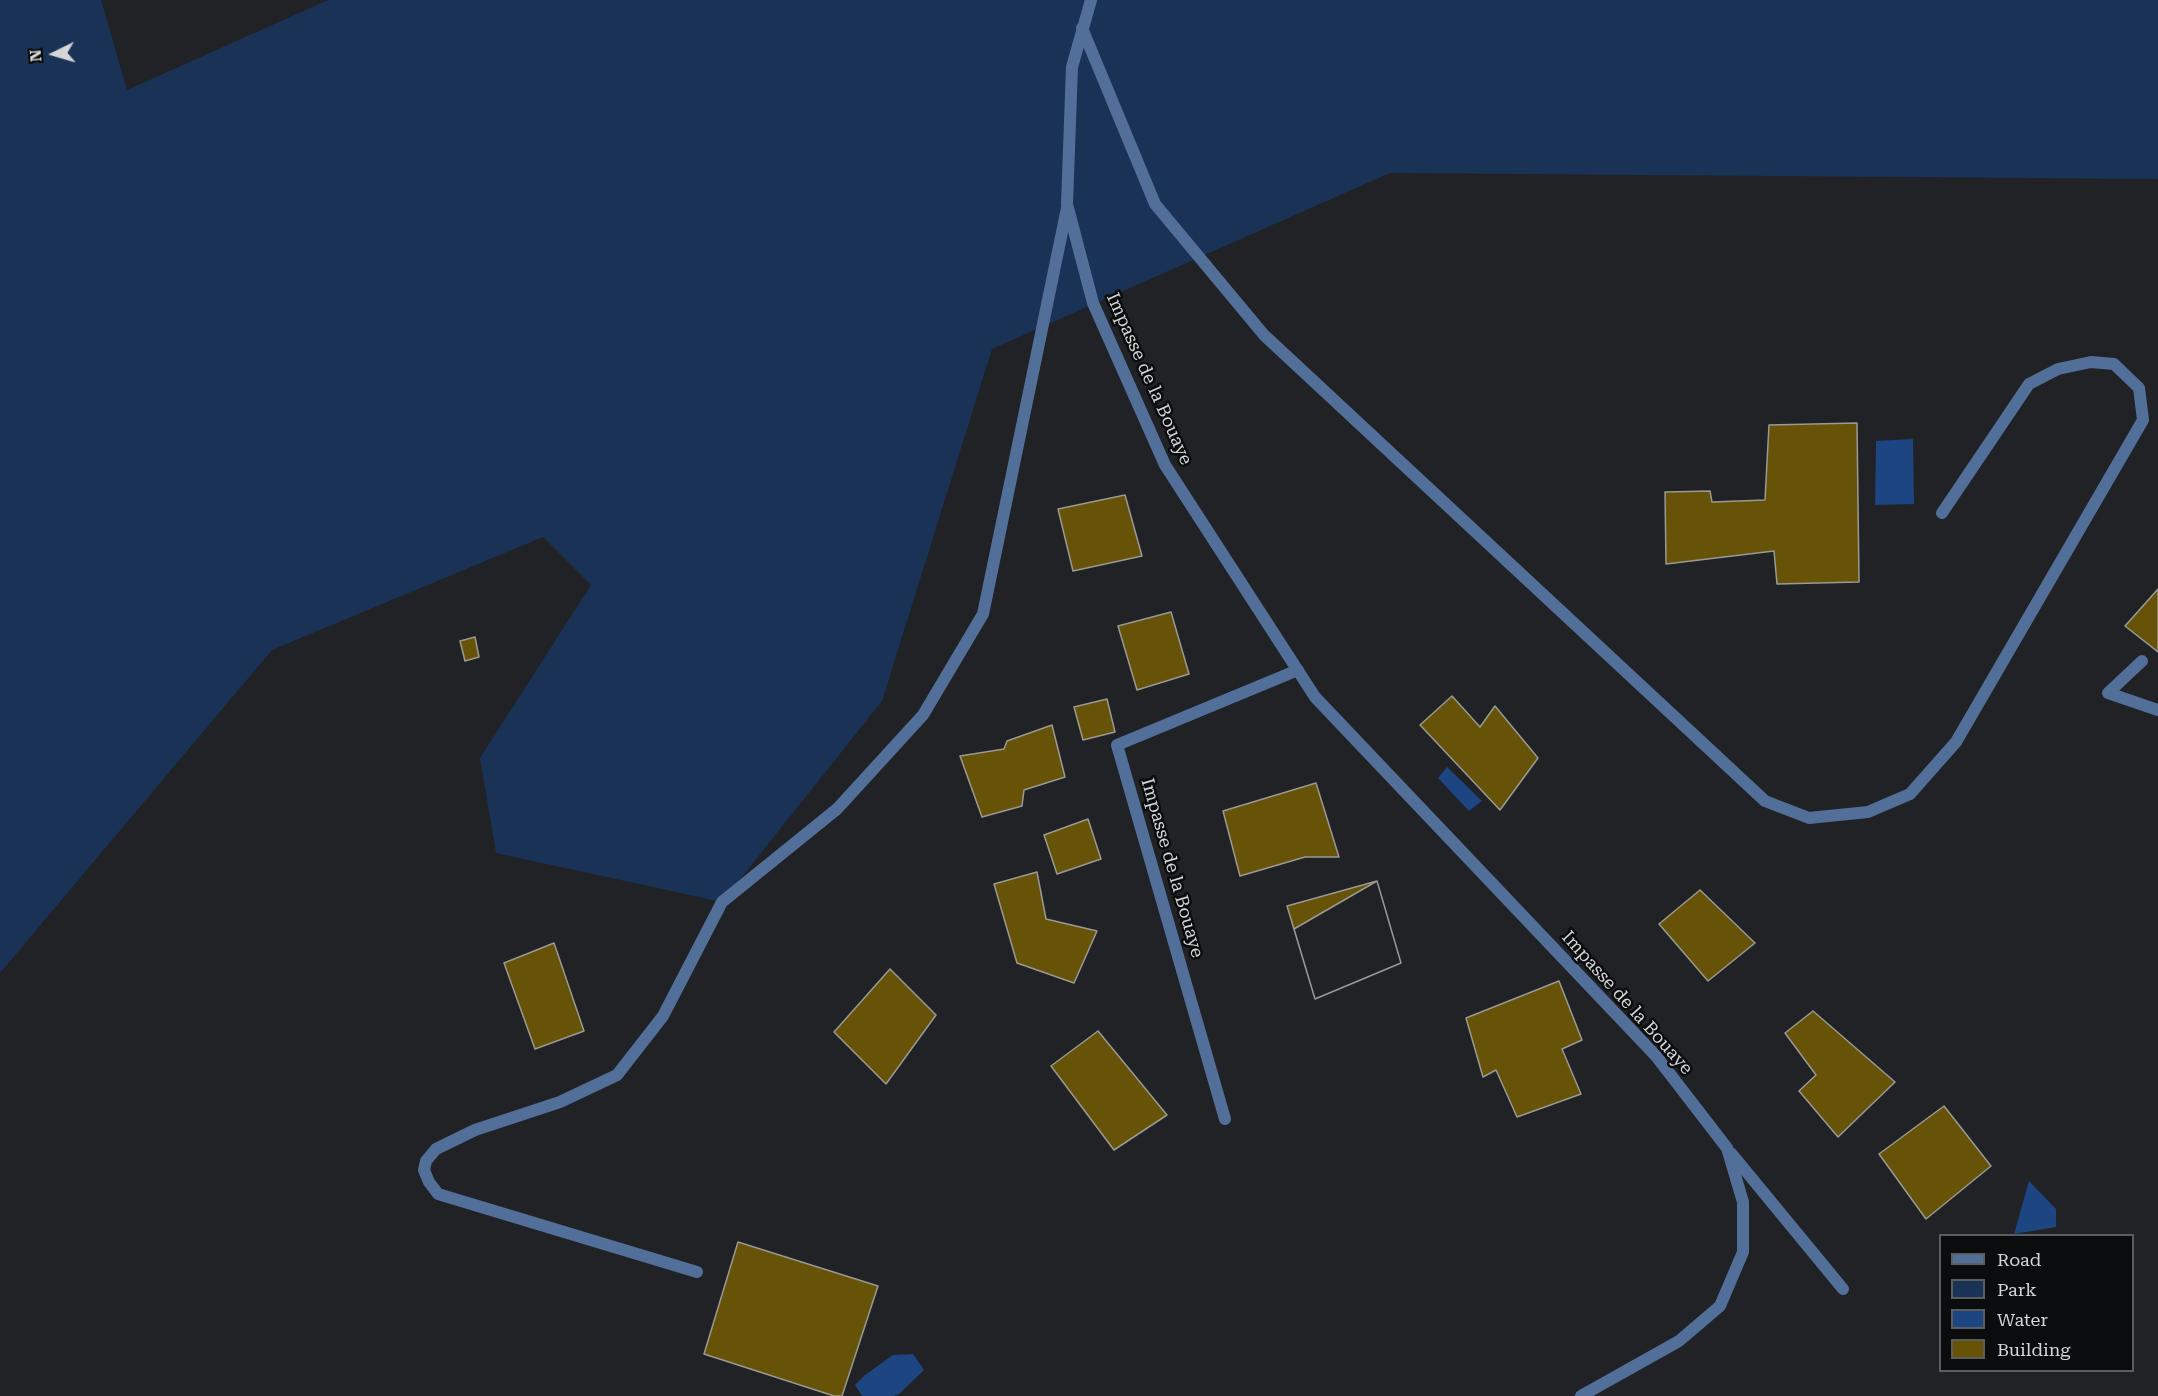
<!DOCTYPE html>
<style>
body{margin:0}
#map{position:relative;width:2158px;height:1396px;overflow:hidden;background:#212225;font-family:"Roboto Serif",serif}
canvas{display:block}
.legend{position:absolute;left:1939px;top:1234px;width:195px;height:138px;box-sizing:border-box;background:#0b0c0d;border:2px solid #5b5c5e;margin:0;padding:8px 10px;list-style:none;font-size:18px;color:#d4d5d7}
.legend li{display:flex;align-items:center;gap:12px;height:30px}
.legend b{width:30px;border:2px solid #5b5c5e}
.north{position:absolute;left:24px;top:24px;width:60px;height:60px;-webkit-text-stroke:4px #0b0c0d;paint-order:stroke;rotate:265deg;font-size:16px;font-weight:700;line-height:24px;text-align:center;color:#d4d5d7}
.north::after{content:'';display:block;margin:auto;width:21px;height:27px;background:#d4d5d7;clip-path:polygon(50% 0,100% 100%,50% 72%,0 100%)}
</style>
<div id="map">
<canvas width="2158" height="1396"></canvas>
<ul class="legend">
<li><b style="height:8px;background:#526f9a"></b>Road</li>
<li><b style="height:16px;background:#1a3255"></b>Park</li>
<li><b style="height:16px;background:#1d4581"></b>Water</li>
<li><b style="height:16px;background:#665307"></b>Building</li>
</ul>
<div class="north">N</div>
</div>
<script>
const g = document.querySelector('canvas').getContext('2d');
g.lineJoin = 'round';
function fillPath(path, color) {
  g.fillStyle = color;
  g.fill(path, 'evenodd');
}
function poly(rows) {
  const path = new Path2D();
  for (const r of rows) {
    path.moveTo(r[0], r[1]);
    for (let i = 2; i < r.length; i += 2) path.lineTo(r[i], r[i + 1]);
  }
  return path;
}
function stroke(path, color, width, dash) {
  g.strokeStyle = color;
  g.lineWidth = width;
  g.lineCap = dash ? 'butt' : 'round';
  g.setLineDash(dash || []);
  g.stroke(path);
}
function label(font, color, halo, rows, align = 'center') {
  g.font = font + ' "Roboto Serif",serif';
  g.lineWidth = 5;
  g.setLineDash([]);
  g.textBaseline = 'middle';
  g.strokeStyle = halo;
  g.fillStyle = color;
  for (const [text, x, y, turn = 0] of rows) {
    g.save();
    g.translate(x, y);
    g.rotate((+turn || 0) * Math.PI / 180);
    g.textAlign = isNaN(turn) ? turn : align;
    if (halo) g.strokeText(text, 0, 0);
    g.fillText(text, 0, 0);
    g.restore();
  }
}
fillPath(poly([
 [0,0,101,0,127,90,328,0,2158,0,2158,179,1390,173,992,349,882,701,722,902,496,853,480,758,591,585,543,537,272,650,0,973]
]), '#1a3255');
fillPath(poly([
 [1913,439,1914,504,1875,505,1876,441],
 [1447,767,1482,801,1469,811,1438,778],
 [2029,1181,2056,1209,2056,1227,2014,1234],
 [913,1354,924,1370,899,1394,894,1396,862,1396,855,1385,865,1375,893,1355]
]), '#1d4581');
const building = poly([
 [1857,423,1859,582,1777,584,1774,551,1666,564,1665,492,1710,491,1712,502,1765,500,1769,425,1857,423],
 [1125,495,1142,556,1073,571,1058,509,1125,495],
 [2158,589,2158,652,2125,626,2158,589],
 [1171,612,1189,674,1137,690,1118,626,1171,612],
 [475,637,479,657,465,661,460,641,475,637],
 [1452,696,1480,727,1495,706,1538,758,1500,810,1420,725,1452,696],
 [1107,699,1115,732,1083,740,1074,707,1107,699],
 [1052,725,1065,777,1024,790,1022,806,982,817,960,756,1004,749,1007,741,1052,725],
 [1316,783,1339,857,1305,857,1240,876,1223,811,1316,783],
 [1088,819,1101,859,1057,874,1044,835,1088,819],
 [1037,872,1046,919,1097,931,1074,983,1017,963,994,884,1037,872],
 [1377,881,1401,963,1315,999,1294,929,1377,881],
 [1377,881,1401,963,1315,999,1287,906,1377,881],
 [1700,890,1755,943,1708,981,1659,924,1700,890],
 [554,943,584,1031,535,1049,504,963,554,943],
 [890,969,936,1015,886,1084,834,1032,890,969],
 [1559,981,1582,1040,1562,1049,1581,1094,1517,1117,1496,1070,1483,1077,1466,1018,1559,981],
 [1813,1011,1895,1082,1838,1137,1799,1091,1816,1075,1785,1033,1813,1011],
 [1098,1031,1167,1115,1114,1150,1051,1066,1098,1031],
 [1944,1106,1991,1166,1926,1219,1879,1154,1944,1106],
 [738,1242,878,1286,842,1396,834,1396,704,1354,738,1242]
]);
fillPath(building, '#665307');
stroke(building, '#9a9995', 1.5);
stroke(poly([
 [2142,661,2108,693,2158,710]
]), '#526f9a', 12);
stroke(poly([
 [1091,0,1072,67,1067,204,1093,303,1165,465,1315,697,1656,1056,1727,1148,1743,1202,1743,1252,1720,1306,1679,1341,1581,1396],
 [1082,28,1155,204,1264,335,1765,801,1809,818,1868,812,1910,794,1956,742,2143,420,2139,388,2114,364,2091,362,2058,369,2029,384,1942,513],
 [1225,1119,1117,745,1298,670],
 [1731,1153,1843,1289],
 [697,1272,438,1194,429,1182,424,1170,426,1161,436,1149,475,1130,560,1102,617,1075,663,1016,722,902,837,809,923,715,983,614,1067,208]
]), '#526f9a', 12);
label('18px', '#d4d5d7', '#0b0c0d', [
 ["Impasse de la Bouaye",1149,379,66],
 ["Impasse de la Bouaye",1172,868,74],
 ["Impasse de la Bouaye",1627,1003,48]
]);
</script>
